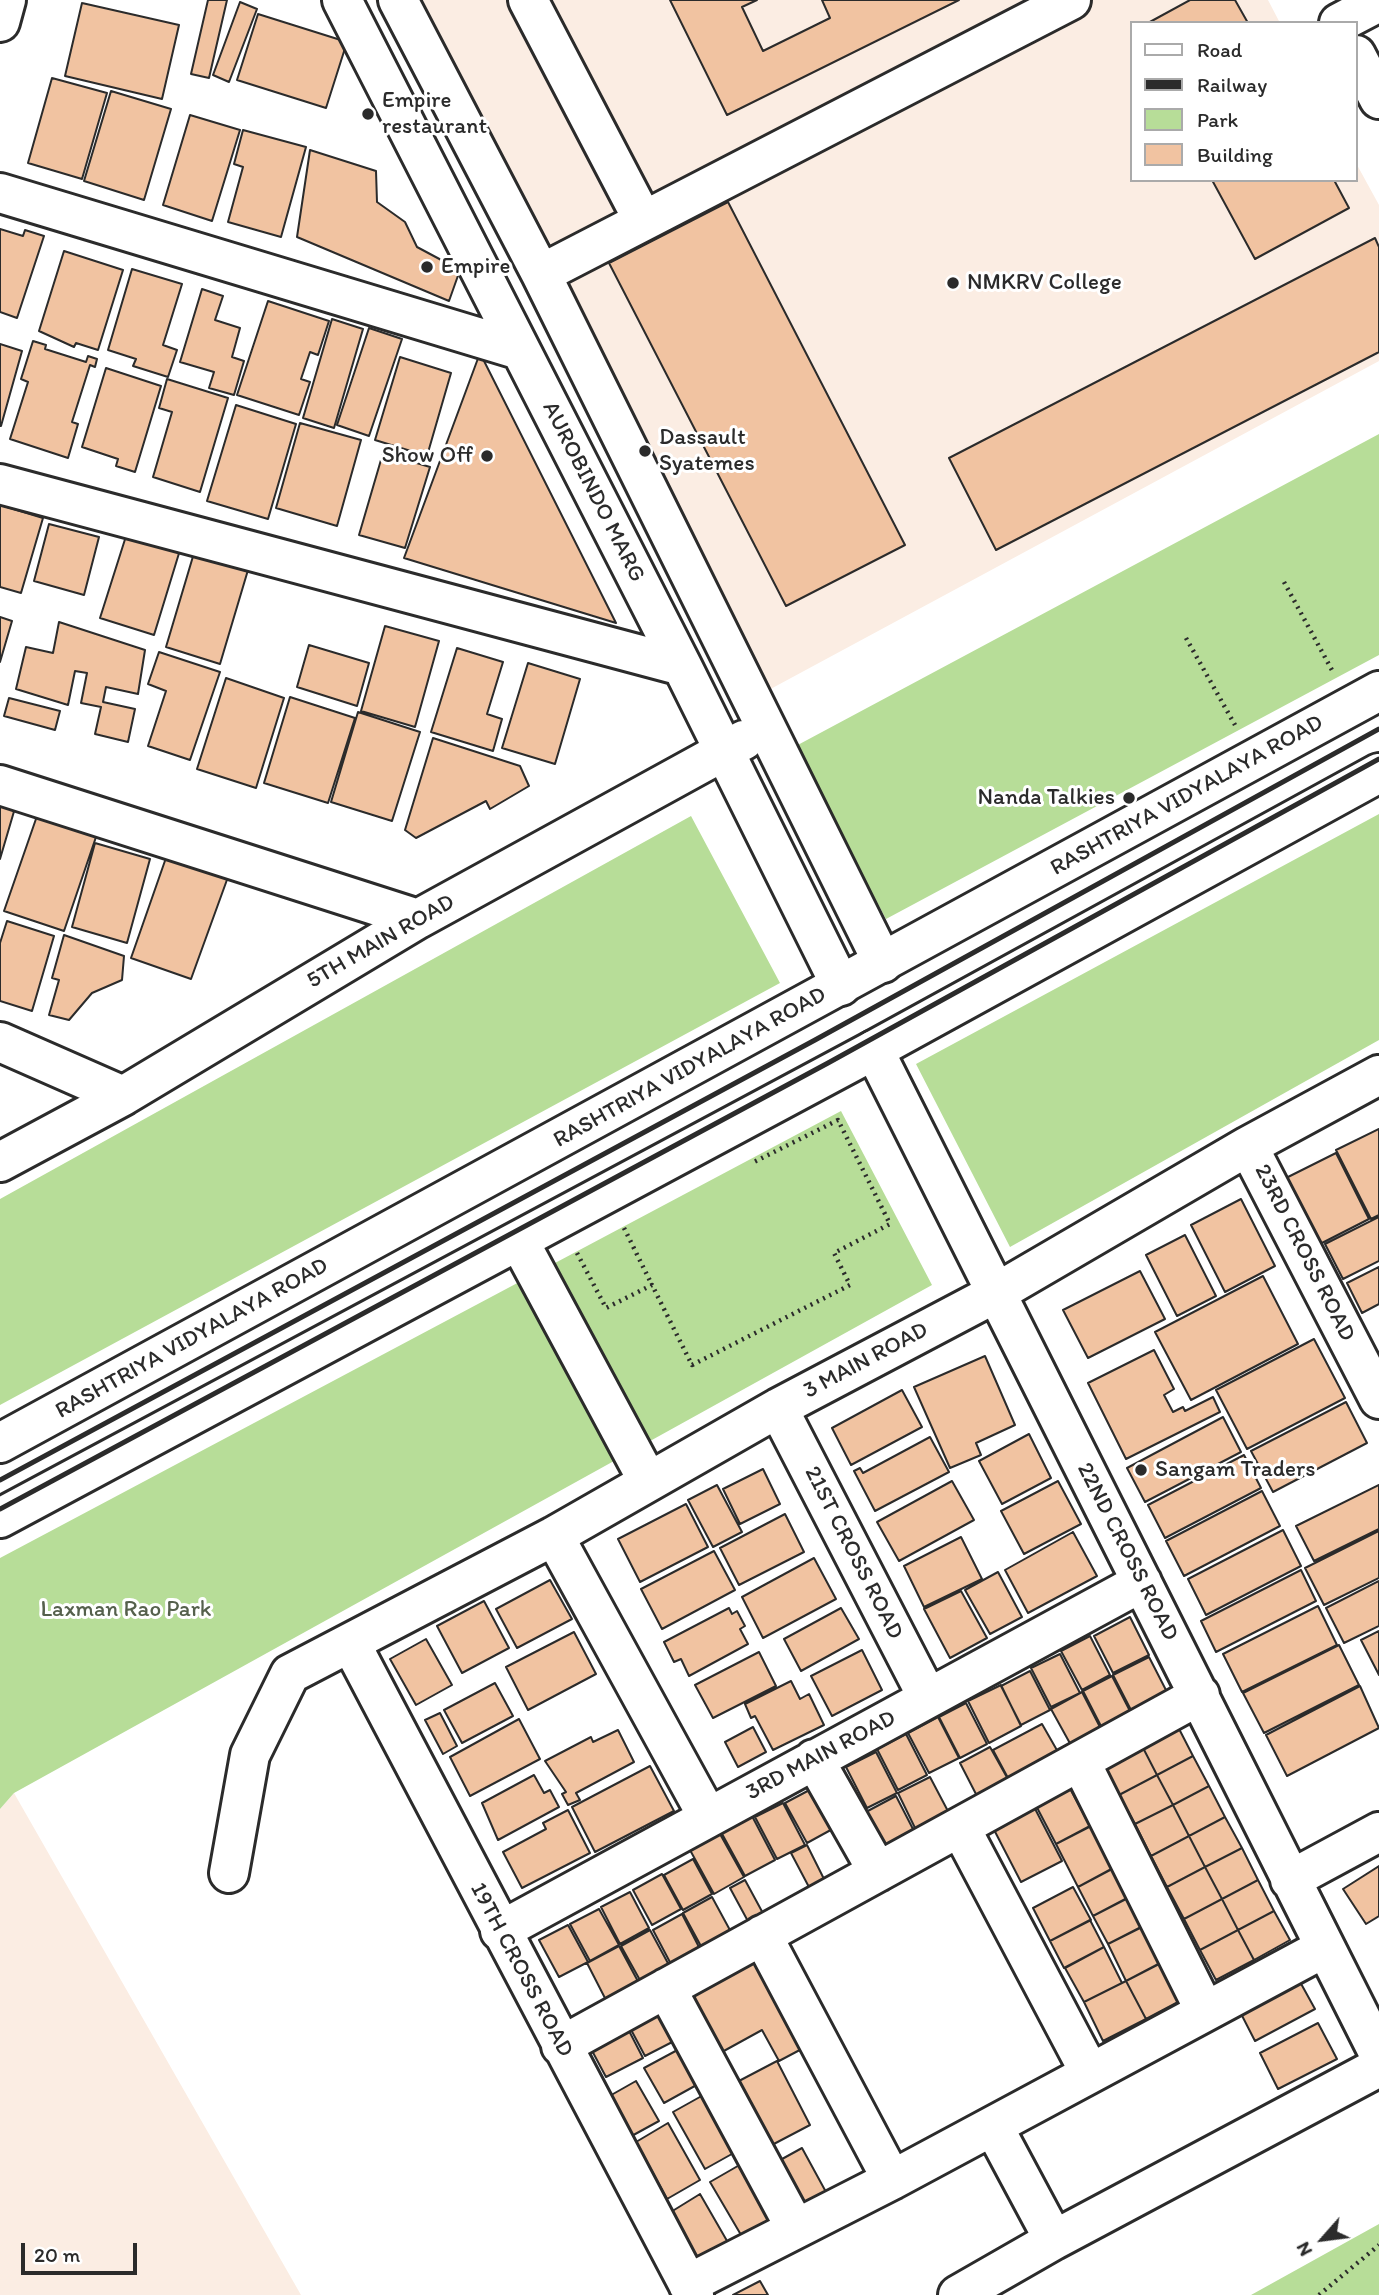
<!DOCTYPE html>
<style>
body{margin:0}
#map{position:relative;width:1379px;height:2295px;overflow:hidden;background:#fff;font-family:Itim,sans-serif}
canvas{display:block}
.legend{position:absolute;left:1130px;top:21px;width:228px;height:161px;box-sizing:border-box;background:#fff;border:2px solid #aaa;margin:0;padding:9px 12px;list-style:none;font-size:21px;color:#2b2b2b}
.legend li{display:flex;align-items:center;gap:14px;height:35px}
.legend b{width:35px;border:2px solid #aaa}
.north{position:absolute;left:1288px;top:2204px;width:70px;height:70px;-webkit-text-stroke:5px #fff;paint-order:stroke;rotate:242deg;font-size:19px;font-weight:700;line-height:28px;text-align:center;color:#2b2b2b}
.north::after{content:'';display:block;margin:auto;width:24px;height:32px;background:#2b2b2b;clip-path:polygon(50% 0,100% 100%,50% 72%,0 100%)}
.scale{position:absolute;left:21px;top:2243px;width:116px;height:32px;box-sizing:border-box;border:4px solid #2b2b2b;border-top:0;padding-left:9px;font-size:21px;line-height:24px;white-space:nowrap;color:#2b2b2b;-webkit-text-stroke:5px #fff;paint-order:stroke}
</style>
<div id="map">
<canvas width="1379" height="2295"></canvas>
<ul class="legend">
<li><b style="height:9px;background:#fff"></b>Road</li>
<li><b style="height:9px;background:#2b2b2b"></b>Railway</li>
<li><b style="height:19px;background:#b7dd98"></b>Park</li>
<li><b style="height:19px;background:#f1c3a1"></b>Building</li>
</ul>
<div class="north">N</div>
<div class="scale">20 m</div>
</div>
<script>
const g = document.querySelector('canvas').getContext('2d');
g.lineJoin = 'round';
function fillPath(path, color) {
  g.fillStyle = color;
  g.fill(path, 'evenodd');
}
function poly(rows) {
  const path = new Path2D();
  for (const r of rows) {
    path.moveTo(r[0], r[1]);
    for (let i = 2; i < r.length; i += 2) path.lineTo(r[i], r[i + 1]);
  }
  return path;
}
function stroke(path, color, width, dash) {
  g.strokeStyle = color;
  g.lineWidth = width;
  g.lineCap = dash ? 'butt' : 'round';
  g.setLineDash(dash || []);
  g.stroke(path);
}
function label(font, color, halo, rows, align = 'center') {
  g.font = font + ' Itim,sans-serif';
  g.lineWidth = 6;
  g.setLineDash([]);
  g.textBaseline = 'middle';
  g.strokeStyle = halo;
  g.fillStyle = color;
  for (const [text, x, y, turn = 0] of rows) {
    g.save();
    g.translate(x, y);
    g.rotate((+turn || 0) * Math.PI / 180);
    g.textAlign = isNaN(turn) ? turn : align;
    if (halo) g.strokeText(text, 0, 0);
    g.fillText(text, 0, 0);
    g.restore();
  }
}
fillPath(poly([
 [375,0,1268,0,1280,23,1132,23,1132,180,1356,180,1356,163,1379,205,1379,361,752,699],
 [14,1793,301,2295,0,2295,0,1809]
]), '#fbede3');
fillPath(poly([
 [1379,434,1379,655,886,919,794,747],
 [1379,814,1379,1040,1010,1247,916,1064],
 [691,816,780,983,0,1405,0,1199],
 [841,1111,932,1285,14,1793,0,1809,0,1558],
 [1379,2224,1379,2295,1251,2295]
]), '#b7dd98');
const building = poly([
 [208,0,227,0,209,78,191,74,208,0],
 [670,0,757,0,742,7,763,51,830,18,822,0,959,0,727,115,670,0],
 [1190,0,1235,0,1248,23,1148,23,1190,0],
 [240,2,257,9,229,82,213,75,240,2],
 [82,3,179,25,162,99,65,76,82,3],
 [258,14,347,42,326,108,237,80,258,14],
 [52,78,107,93,82,179,28,163,52,78],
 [111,91,171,109,144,200,84,181,111,91],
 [190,115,240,130,212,221,163,205,190,115],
 [243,130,306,147,281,237,228,222,243,167,234,164,243,130],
 [310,150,376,171,377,202,405,222,417,247,460,270,449,301,297,237,310,150],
 [1212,180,1334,180,1349,208,1255,259,1212,180],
 [728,202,905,545,786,606,609,263,728,202],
 [0,229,23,236,25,230,44,236,17,318,0,312,0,229],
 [1375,238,1379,247,1379,352,996,550,949,458,1375,238],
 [64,251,123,270,98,350,76,343,74,347,39,331,64,251],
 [132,269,182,284,163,345,177,350,168,377,133,366,136,359,108,350,132,269],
 [202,289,223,296,215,320,240,328,232,357,244,361,234,395,209,388,214,372,180,362,202,289],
 [268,301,329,321,318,355,310,352,301,379,310,382,299,415,237,395,268,301],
 [332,319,363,329,334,428,303,418,332,319],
 [369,328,402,339,369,436,337,425,369,328],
 [33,341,46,345,45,349,86,362,88,356,97,359,95,367,90,365,72,422,78,424,68,458,10,439,28,382,21,379,33,341],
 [0,344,22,351,1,426,0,426,0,344],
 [480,353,616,623,404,558,480,353],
 [400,357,451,373,427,456,375,440,400,357],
 [106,368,161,386,135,472,116,466,118,459,82,447,106,368],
 [167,379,228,398,200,492,153,477,172,412,159,408,167,379],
 [236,405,296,424,268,519,207,501,236,405],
 [300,423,361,440,337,526,276,508,300,423],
 [383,453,430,467,405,548,359,535,383,453],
 [0,505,43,518,21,593,0,587,0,505],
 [49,524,99,537,84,595,34,581,49,524],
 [127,533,180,550,154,635,100,618,127,533],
 [194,553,248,570,220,664,166,647,194,553],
 [0,617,12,621,0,662,0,617],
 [59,622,145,650,138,694,106,687,103,702,135,709,128,742,95,734,101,707,81,703,87,673,75,671,68,705,16,689,26,647,53,653,59,622],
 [385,626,439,641,415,727,361,711,385,626],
 [309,645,369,663,357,706,297,687,309,645],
 [457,648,503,662,487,714,502,719,493,751,431,732,457,648],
 [159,652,220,672,190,760,148,746,166,691,148,684,159,652],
 [528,663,580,679,555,764,502,748,528,663],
 [226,678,284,698,256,788,197,769,226,678],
 [290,697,355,718,328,803,264,783,290,697],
 [9,698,60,711,55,730,4,716,9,698],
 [358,712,420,732,392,821,331,802,358,712],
 [433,738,520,766,529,786,490,809,486,801,416,838,405,830,433,738],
 [0,804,15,808,0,859,0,804],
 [37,816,96,837,64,931,4,911,37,816],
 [95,843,150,859,127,943,72,927,95,843],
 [167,855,228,877,191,979,131,958,167,855],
 [7,921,54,936,32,1011,0,1001,0,943,7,921],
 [64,935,124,956,122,980,92,993,69,1020,49,1015,59,980,52,978,64,935],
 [1379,1129,1379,1215,1371,1219,1336,1150,1379,1129],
 [1336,1153,1369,1219,1320,1244,1286,1178,1336,1153],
 [1241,1199,1275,1266,1225,1292,1191,1225,1241,1199],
 [1379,1217,1379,1261,1343,1279,1325,1244,1379,1217],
 [1185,1235,1216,1296,1177,1316,1146,1255,1185,1235],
 [1379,1267,1379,1304,1362,1313,1347,1283,1379,1267],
 [1140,1271,1165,1319,1088,1358,1063,1310,1140,1271],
 [1263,1276,1298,1344,1191,1400,1155,1332,1263,1276],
 [1314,1339,1345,1398,1247,1449,1216,1390,1314,1339],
 [1154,1350,1174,1389,1164,1395,1173,1412,1183,1407,1185,1411,1213,1397,1220,1412,1126,1459,1088,1383,1154,1350],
 [985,1356,1015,1425,976,1443,981,1455,950,1468,914,1387,985,1356],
 [902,1390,922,1427,851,1465,832,1428,902,1390],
 [1346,1402,1367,1443,1273,1492,1251,1451,1346,1402],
 [1223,1417,1241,1452,1145,1502,1127,1468,1223,1417],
 [1029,1434,1051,1478,1002,1504,979,1461,1029,1434],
 [930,1437,949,1472,875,1511,854,1471,860,1468,863,1473,930,1437],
 [1244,1455,1261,1488,1165,1538,1148,1505,1244,1455],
 [763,1469,780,1504,740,1524,723,1489,763,1469],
 [952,1481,974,1520,899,1561,877,1522,952,1481],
 [1058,1481,1081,1524,1024,1554,1001,1511,1058,1481],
 [717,1485,742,1532,713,1547,688,1500,717,1485],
 [1379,1485,1379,1529,1314,1561,1296,1526,1379,1485],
 [1262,1491,1280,1526,1184,1576,1166,1541,1262,1491],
 [686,1504,708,1547,640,1582,618,1539,686,1504],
 [785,1514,804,1552,739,1585,720,1548,785,1514],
 [1283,1530,1301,1566,1206,1615,1188,1579,1283,1530],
 [1379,1531,1379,1578,1324,1605,1305,1568,1379,1531],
 [1073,1532,1097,1576,1028,1613,1005,1570,1073,1532],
 [961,1537,982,1579,924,1607,904,1566,961,1537],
 [714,1551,735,1590,662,1629,641,1589,714,1551],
 [814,1558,836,1599,763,1638,742,1597,814,1558],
 [1301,1570,1316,1601,1216,1652,1201,1621,1301,1570],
 [998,1572,1022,1617,990,1634,965,1590,998,1572],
 [550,1580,572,1619,517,1648,496,1609,550,1580],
 [1379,1581,1379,1626,1344,1643,1326,1608,1379,1581],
 [961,1591,987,1638,950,1658,924,1609,961,1591],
 [484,1601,509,1648,462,1673,437,1626,484,1601],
 [1318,1606,1337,1645,1242,1692,1223,1654,1318,1606],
 [729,1608,732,1614,737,1611,745,1626,740,1629,748,1644,689,1676,681,1659,674,1662,664,1642,729,1608],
 [841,1608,859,1639,801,1671,784,1639,841,1608],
 [1130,1617,1149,1655,1113,1673,1094,1636,1130,1617],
 [1379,1631,1379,1675,1361,1640,1379,1631],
 [574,1632,596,1674,528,1710,506,1667,574,1632],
 [1090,1636,1110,1675,1082,1690,1061,1651,1090,1636],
 [426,1639,452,1685,416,1705,390,1659,426,1639],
 [1339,1645,1359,1685,1264,1733,1243,1693,1339,1645],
 [862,1650,882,1690,832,1716,811,1676,862,1650],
 [759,1652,776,1686,713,1718,695,1685,759,1652],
 [1060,1654,1080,1693,1051,1707,1031,1668,1060,1654],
 [1149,1657,1168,1694,1132,1712,1113,1675,1149,1657],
 [1030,1671,1050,1710,1021,1725,1001,1686,1030,1671],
 [1112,1676,1132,1715,1103,1730,1083,1691,1112,1676],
 [791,1681,800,1699,809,1694,824,1725,773,1750,755,1716,751,1718,745,1704,791,1681],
 [495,1683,513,1716,462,1743,444,1710,495,1683],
 [1001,1685,1021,1726,989,1743,968,1701,1001,1685],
 [1360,1686,1379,1728,1287,1776,1266,1735,1360,1686],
 [1082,1692,1102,1731,1072,1747,1051,1709,1082,1692],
 [966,1703,987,1744,960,1758,939,1717,966,1703],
 [440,1713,457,1746,443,1754,425,1720,440,1713],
 [938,1717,959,1758,929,1773,908,1733,938,1717],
 [519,1719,540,1759,470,1796,450,1757,519,1719],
 [1176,1723,1193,1756,1157,1775,1140,1742,1176,1723],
 [1042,1724,1058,1752,1008,1778,993,1750,1042,1724],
 [753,1727,766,1752,738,1767,725,1742,753,1727],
 [618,1730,634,1762,576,1793,580,1800,568,1805,562,1794,566,1792,545,1761,591,1737,593,1742,618,1730],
 [906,1734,927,1775,898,1790,877,1749,906,1734],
 [1140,1742,1157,1775,1119,1795,1102,1762,1140,1742],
 [990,1747,1009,1781,978,1798,960,1763,990,1747],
 [876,1752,897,1793,867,1808,846,1767,876,1752],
 [1193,1756,1209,1786,1173,1805,1157,1775,1193,1756],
 [650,1766,674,1811,595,1852,572,1807,650,1766],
 [534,1775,544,1793,550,1790,559,1807,498,1840,482,1803,534,1775],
 [1157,1775,1173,1805,1135,1824,1119,1795,1157,1775],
 [930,1777,950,1815,917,1832,898,1793,930,1777],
 [1066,1781,1090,1826,1056,1844,1032,1798,1066,1781],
 [817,1786,838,1826,807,1843,785,1803,817,1786],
 [1209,1786,1225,1817,1189,1836,1173,1805,1209,1786],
 [896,1796,914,1831,883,1848,864,1813,896,1796],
 [1031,1801,1062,1861,1021,1882,990,1822,1031,1801],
 [783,1803,805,1845,777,1859,755,1817,783,1803],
 [1173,1805,1189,1836,1151,1856,1135,1824,1173,1805],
 [568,1810,590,1853,522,1888,503,1852,546,1829,543,1823,568,1810],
 [752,1816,775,1860,745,1876,721,1832,752,1816],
 [1225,1817,1242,1848,1205,1867,1189,1836,1225,1817],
 [1093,1825,1115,1867,1078,1887,1056,1844,1093,1825],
 [720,1834,744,1877,714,1894,690,1850,720,1834],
 [1189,1836,1205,1867,1167,1887,1151,1856,1189,1836],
 [807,1845,825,1881,810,1889,791,1853,807,1845],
 [1242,1848,1258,1880,1222,1899,1205,1867,1242,1848],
 [693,1859,712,1894,683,1910,664,1875,693,1859],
 [1379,1866,1379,1916,1366,1924,1343,1889,1379,1866],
 [1205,1867,1222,1899,1184,1919,1167,1887,1205,1867],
 [1112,1869,1128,1898,1093,1916,1078,1887,1112,1869],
 [662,1874,681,1909,652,1925,633,1890,662,1874],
 [745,1880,765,1917,750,1925,730,1888,745,1880],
 [1258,1880,1274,1911,1238,1930,1222,1899,1258,1880],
 [1073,1887,1091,1920,1050,1941,1033,1908,1073,1887],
 [630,1892,649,1928,620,1944,601,1907,630,1892],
 [1131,1896,1146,1925,1108,1944,1093,1916,1131,1896],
 [712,1897,731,1932,702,1948,683,1913,712,1897],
 [1222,1899,1238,1930,1200,1950,1184,1919,1222,1899],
 [599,1909,619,1945,590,1961,570,1924,599,1909],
 [1274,1911,1290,1940,1254,1960,1238,1930,1274,1911],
 [682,1914,701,1951,672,1966,653,1930,682,1914],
 [1090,1920,1104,1947,1064,1968,1050,1941,1090,1920],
 [568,1925,588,1962,559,1977,539,1940,568,1925],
 [1145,1925,1164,1961,1126,1981,1108,1944,1145,1925],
 [650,1930,670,1967,641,1982,621,1946,650,1930],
 [1238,1930,1254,1960,1216,1980,1200,1950,1238,1930],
 [619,1946,641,1987,608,2004,587,1963,619,1946],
 [1104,1947,1122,1983,1084,2002,1065,1968,1104,1947],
 [763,1951,813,2043,779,2061,762,2030,722,2052,689,1990,763,1951],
 [1161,1963,1180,2001,1146,2019,1126,1981,1161,1963],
 [1294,1971,1315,2009,1255,2041,1235,2002,1294,1971],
 [1126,1981,1146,2019,1103,2041,1084,2002,1126,1981],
 [665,2005,682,2037,645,2056,628,2024,665,2005],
 [1318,2023,1337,2059,1278,2089,1260,2053,1318,2023],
 [626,2025,643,2058,606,2077,589,2045,626,2025],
 [683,2047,702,2082,664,2103,644,2068,683,2047],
 [777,2061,810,2125,770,2146,737,2082,777,2061],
 [636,2081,659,2121,628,2138,606,2098,636,2081],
 [707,2093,739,2150,705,2169,673,2112,707,2093],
 [668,2123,700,2180,667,2199,636,2142,668,2123],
 [802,2148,832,2203,803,2219,773,2164,802,2148],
 [743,2163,777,2221,744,2240,710,2182,743,2163],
 [700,2194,734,2253,700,2273,666,2215,700,2194],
 [760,2281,768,2295,733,2295,760,2281]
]);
fillPath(building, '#f1c3a1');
stroke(building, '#2b2b2b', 2);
const minor = poly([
 [342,0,682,666,841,986],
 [398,0,541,274,883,963],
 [528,0,643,220],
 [0,22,6,0],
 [1339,23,1379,2],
 [1356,55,1379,99],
 [0,193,520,350],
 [541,274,1071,0],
 [0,484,682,666],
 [0,785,418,919],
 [0,1042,123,1096],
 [874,1050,1379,2054],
 [1248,1146,1379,1399],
 [0,1162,123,1096,418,919,744,740],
 [519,1241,648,1481],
 [778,1408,928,1698],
 [554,1536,708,1817],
 [351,1644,694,2295],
 [814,1759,878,1872],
 [1080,1761,1205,2011],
 [960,1827,1090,2073],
 [229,1873,250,1755,290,1674,554,1536,778,1408,996,1293,1248,1146,1379,1075],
 [1290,1880,1379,1832],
 [500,1931,1142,1582],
 [762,1935,892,2180],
 [666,1988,796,2229],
 [561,2046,1200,1695],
 [993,2126,1054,2240],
 [688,2284,892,2180,1324,1948],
 [958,2295,1054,2240,1379,2067]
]);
const major = poly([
 [0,1443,1379,691],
 [0,1518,874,1050,1379,773]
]);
stroke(minor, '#2b2b2b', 44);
stroke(major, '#2b2b2b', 44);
stroke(poly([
 [1284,582,1333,672],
 [1186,638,1235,725],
 [624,1228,652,1285],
 [577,1253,606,1308,652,1285,692,1365,850,1285,834,1253,890,1224,838,1120,754,1162],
 [1319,2295,1379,2245]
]), '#2b2b2b', 4.5, [2, 5]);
stroke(minor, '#fff', 38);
stroke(major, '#fff', 38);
stroke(poly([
 [0,1480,815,1040,1379,729],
 [0,1509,828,1063,1379,759]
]), '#2b2b2b', 5);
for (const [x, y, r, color] of [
 [368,114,7,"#2b2b2b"],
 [427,267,7,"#2b2b2b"],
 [953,283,7,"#2b2b2b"],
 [645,451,7,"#2b2b2b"],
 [487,456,7,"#2b2b2b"],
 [1129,798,7,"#2b2b2b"],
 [1141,1470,7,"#2b2b2b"]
]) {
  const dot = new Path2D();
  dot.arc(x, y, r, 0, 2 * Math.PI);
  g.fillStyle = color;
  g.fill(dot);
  stroke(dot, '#fff', 2.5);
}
label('23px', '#2b2b2b', '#fff', [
 ["Empire",382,101],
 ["restaurant",382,127],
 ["Empire",441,267],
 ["NMKRV College",967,283],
 ["Dassault",659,438],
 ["Syatemes",659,464],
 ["Show Off",473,456,"right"],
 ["Nanda Talkies",1115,798,"right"],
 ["Sangam Traders",1155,1470]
], 'left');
label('23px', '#2b2b2b', '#fff', [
 ["AUROBINDO MARG",593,492,63],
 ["RASHTRIYA VIDYALAYA ROAD",1187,796,-29],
 ["5TH MAIN ROAD",381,942,-30],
 ["RASHTRIYA VIDYALAYA ROAD",690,1068,-29],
 ["23RD CROSS ROAD",1304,1253,63],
 ["RASHTRIYA VIDYALAYA ROAD",192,1339,-29],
 ["3 MAIN ROAD",866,1361,-28],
 ["22ND CROSS ROAD",1127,1552,63],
 ["21ST CROSS ROAD",853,1553,63],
 ["3RD MAIN ROAD",821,1756,-28],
 ["19TH CROSS ROAD",521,1970,62]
]);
label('23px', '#55604c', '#fff', [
 ["Laxman Rao Park",126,1610]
]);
</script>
